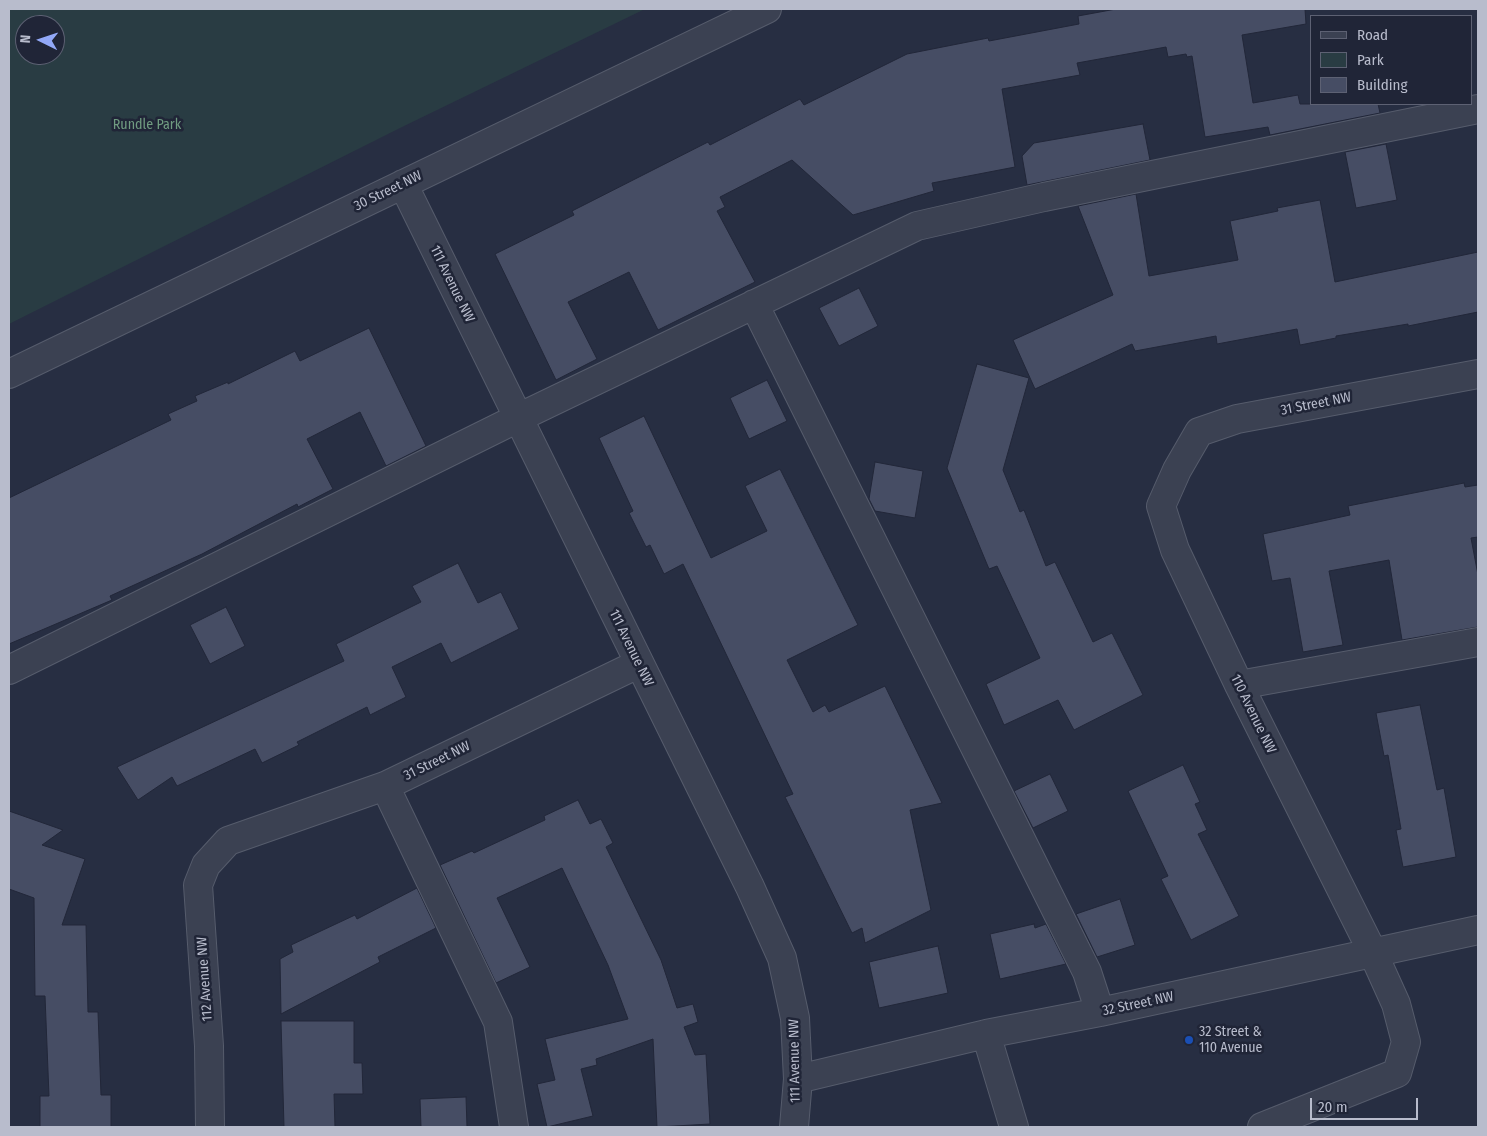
<!DOCTYPE html>
<style>
body{margin:0}
#map{position:relative;width:1487px;height:1136px;overflow:hidden;background:#272e42;font-family:"Fira Sans Condensed",sans-serif}
canvas{display:block}
.frame{position:absolute;inset:0;border:10px solid #b8bccc;pointer-events:none}
.legend{position:absolute;left:1310px;top:15px;width:162px;height:90px;box-sizing:border-box;background:#202537;border:1px solid #5d6173;margin:0;padding:6px 9px;list-style:none;font-size:15px;color:#b8bccc}
.legend li{display:flex;align-items:center;gap:10px;height:25px}
.legend b{width:25px;border:1px solid #5d6173}
.north{position:absolute;left:15px;top:15px;width:50px;height:50px;box-sizing:border-box;background:#202537;border:1px solid #5d6173;border-radius:50%;rotate:274deg;font-size:14px;font-weight:700;line-height:20px;text-align:center;color:#b8bccc}
.north::after{content:'';display:block;margin:auto;width:18px;height:22px;background:#92a8f7;clip-path:polygon(50% 0,100% 100%,50% 72%,0 100%)}
.scale{position:absolute;left:1310px;top:1098px;width:108px;height:22px;box-sizing:border-box;border:2px solid #b8bccc;border-top:0;padding-left:6px;font-size:15px;line-height:18px;white-space:nowrap;color:#b8bccc;-webkit-text-stroke:4px #202537;paint-order:stroke}
</style>
<div id="map">
<canvas width="1487" height="1136"></canvas>
<div class="frame"></div>
<ul class="legend">
<li><b style="height:6px;background:#3b4152"></b>Road</li>
<li><b style="height:14px;background:#293c43"></b>Park</li>
<li><b style="height:14px;background:#464d64"></b>Building</li>
</ul>
<div class="north">N</div>
<div class="scale">20 m</div>
</div>
<script>
const g = document.querySelector('canvas').getContext('2d');
g.lineJoin = 'round';
function fillPath(path, color) {
  g.fillStyle = color;
  g.fill(path, 'evenodd');
}
function poly(rows) {
  const path = new Path2D();
  for (const r of rows) {
    path.moveTo(r[0], r[1]);
    for (let i = 2; i < r.length; i += 2) path.lineTo(r[i], r[i + 1]);
  }
  return path;
}
function stroke(path, color, width, dash) {
  g.strokeStyle = color;
  g.lineWidth = width;
  g.lineCap = dash ? 'butt' : 'round';
  g.setLineDash(dash || []);
  g.stroke(path);
}
function label(font, color, halo, rows, align = 'center') {
  g.font = font + ' "Fira Sans Condensed",sans-serif';
  g.lineWidth = 5;
  g.setLineDash([]);
  g.textBaseline = 'middle';
  g.strokeStyle = halo;
  g.fillStyle = color;
  for (const [text, x, y, turn = 0] of rows) {
    g.save();
    g.translate(x, y);
    g.rotate((+turn || 0) * Math.PI / 180);
    g.textAlign = isNaN(turn) ? turn : align;
    if (halo) g.strokeText(text, 0, 0);
    g.fillText(text, 0, 0);
    g.restore();
  }
}
fillPath(poly([
 [9,9,645,9,400,128,9,324],
 [25,25,55,25,55,55,25,55]
]), '#293c43');
const building = poly([
 [1116,9,1305,9,1306,24,1242,35,1253,103,1298,95,1300,104,1378,104,1380,113,1270,135,1268,127,1205,137,1192,56,1187,57,1186,54,1168,57,1166,47,1077,63,1080,75,1002,89,1015,167,932,183,934,191,853,215,792,160,720,197,725,207,717,211,755,282,658,330,629,272,568,302,597,359,556,380,495,254,574,215,572,211,708,142,710,145,800,99,804,105,907,54,988,38,989,41,1079,24,1078,16,1116,9],
 [1143,124,1150,160,1027,185,1022,156,1034,143,1143,124],
 [1386,144,1397,200,1356,208,1345,152,1386,144],
 [1136,194,1149,276,1238,260,1230,221,1278,211,1277,208,1320,200,1335,282,1478,252,1478,312,1408,326,1408,324,1336,336,1336,338,1300,345,1297,329,1217,344,1216,336,1135,351,1132,344,1035,389,1013,340,1113,295,1078,206,1136,194],
 [859,288,878,326,839,346,819,308,859,288],
 [369,328,426,446,386,466,360,412,307,439,333,489,298,507,297,504,202,554,110,596,112,600,9,644,9,498,171,420,168,414,197,401,195,396,228,382,228,384,295,351,300,361,369,328],
 [977,364,1029,378,1003,470,1020,512,1024,510,1046,566,1055,562,1093,642,1112,633,1143,695,1074,730,1058,700,1004,725,986,684,1040,658,997,566,989,569,947,468,977,364],
 [767,380,787,421,749,439,730,398,767,380],
 [644,416,711,558,767,531,745,486,780,469,858,625,787,660,813,712,825,705,829,712,885,686,942,803,910,810,931,910,865,943,862,928,852,933,785,797,793,794,683,564,664,574,650,545,646,547,629,513,633,511,599,438,644,416],
 [875,462,923,471,915,518,875,511,869,499,875,462],
 [1464,483,1465,487,1478,485,1478,537,1471,538,1478,575,1478,627,1402,640,1389,560,1329,571,1343,645,1303,652,1290,578,1272,581,1263,534,1350,515,1348,506,1464,483],
 [458,563,478,603,501,592,519,629,451,663,441,643,392,667,406,697,370,715,367,707,297,742,299,745,262,763,255,749,177,786,172,777,138,800,117,767,344,661,336,644,421,602,412,586,458,563],
 [226,607,245,646,210,664,190,625,226,607],
 [1420,705,1437,790,1444,788,1456,857,1403,867,1396,830,1401,829,1388,755,1384,756,1376,713,1420,705],
 [1183,765,1200,802,1195,804,1207,830,1198,834,1239,916,1191,940,1161,879,1168,876,1128,791,1183,765],
 [1050,774,1068,811,1033,828,1014,791,1050,774],
 [578,800,590,824,601,819,613,843,606,847,661,960,677,1008,693,1004,698,1022,684,1027,695,1055,706,1054,710,1124,657,1127,653,1039,596,1059,597,1065,581,1069,593,1116,547,1127,537,1084,555,1080,545,1039,628,1019,608,965,562,868,497,898,530,967,496,983,440,865,472,851,474,853,545,820,544,816,578,800],
 [9,811,63,830,42,845,85,859,62,925,86,925,88,1012,98,1012,101,1095,111,1095,111,1127,40,1127,40,1096,49,1096,45,996,35,996,34,898,9,889,9,811],
 [417,888,436,928,378,957,380,962,281,1014,280,959,293,952,291,945,355,915,357,919,417,888],
 [1120,899,1135,945,1097,957,1076,914,1120,899],
 [1034,924,1035,928,1046,924,1066,964,1000,979,990,934,1034,924],
 [938,946,948,993,879,1008,869,962,938,946],
 [281,1021,354,1021,354,1063,362,1063,363,1094,334,1094,335,1127,284,1127,281,1021],
 [466,1097,467,1127,421,1127,420,1099,466,1097]
]);
fillPath(building, '#464d64');
stroke(building, '#222739', 1);
const minor = poly([
 [403,184,750,887,782,958,795,1018,798,1079,794,1127],
 [754,304,1087,972,1100,1012],
 [9,374,767,9],
 [9,670,518,418,917,226,1044,197,1478,109],
 [1239,685,1478,642],
 [385,786,498,1022,514,1127],
 [986,1034,1014,1127],
 [798,1079,986,1034,1100,1012,1478,930],
 [210,1127,209,1046,198,885,206,865,228,841,385,786,638,664],
 [1262,1127,1397,1073,1406,1042,1396,1004,1373,953,1239,685,1175,550,1161,506,1177,470,1199,432,1237,419,1478,374]
]);
stroke(minor, '#565c6c', 30);
stroke(minor, '#3b4152', 28);
for (const [x, y, r, color] of [
 [1189,1040,5,"#1a4fb4"]
]) {
  const dot = new Path2D();
  dot.arc(x, y, r, 0, 2 * Math.PI);
  g.fillStyle = color;
  g.fill(dot);
  stroke(dot, '#202537', 2);
}
label('14px', '#709c81', '#202537', [
 ["Rundle Park",147,125]
]);
label('14px', '#b8bccc', '#202537', [
 ["30 Street NW",388,191,-26],
 ["111 Avenue NW",452,284,64],
 ["31 Street NW",1316,404,-11],
 ["111 Avenue NW",631,648,64],
 ["110 Avenue NW",1253,714,64],
 ["31 Street NW",437,761,-26],
 ["112 Avenue NW",205,979,-94],
 ["32 Street NW",1138,1004,-12],
 ["111 Avenue NW",795,1061,-91]
]);
label('14px', '#b8bccc', '#202537', [
 ["32 Street &",1199,1032],
 ["110 Avenue",1199,1048]
], 'left');
</script>
